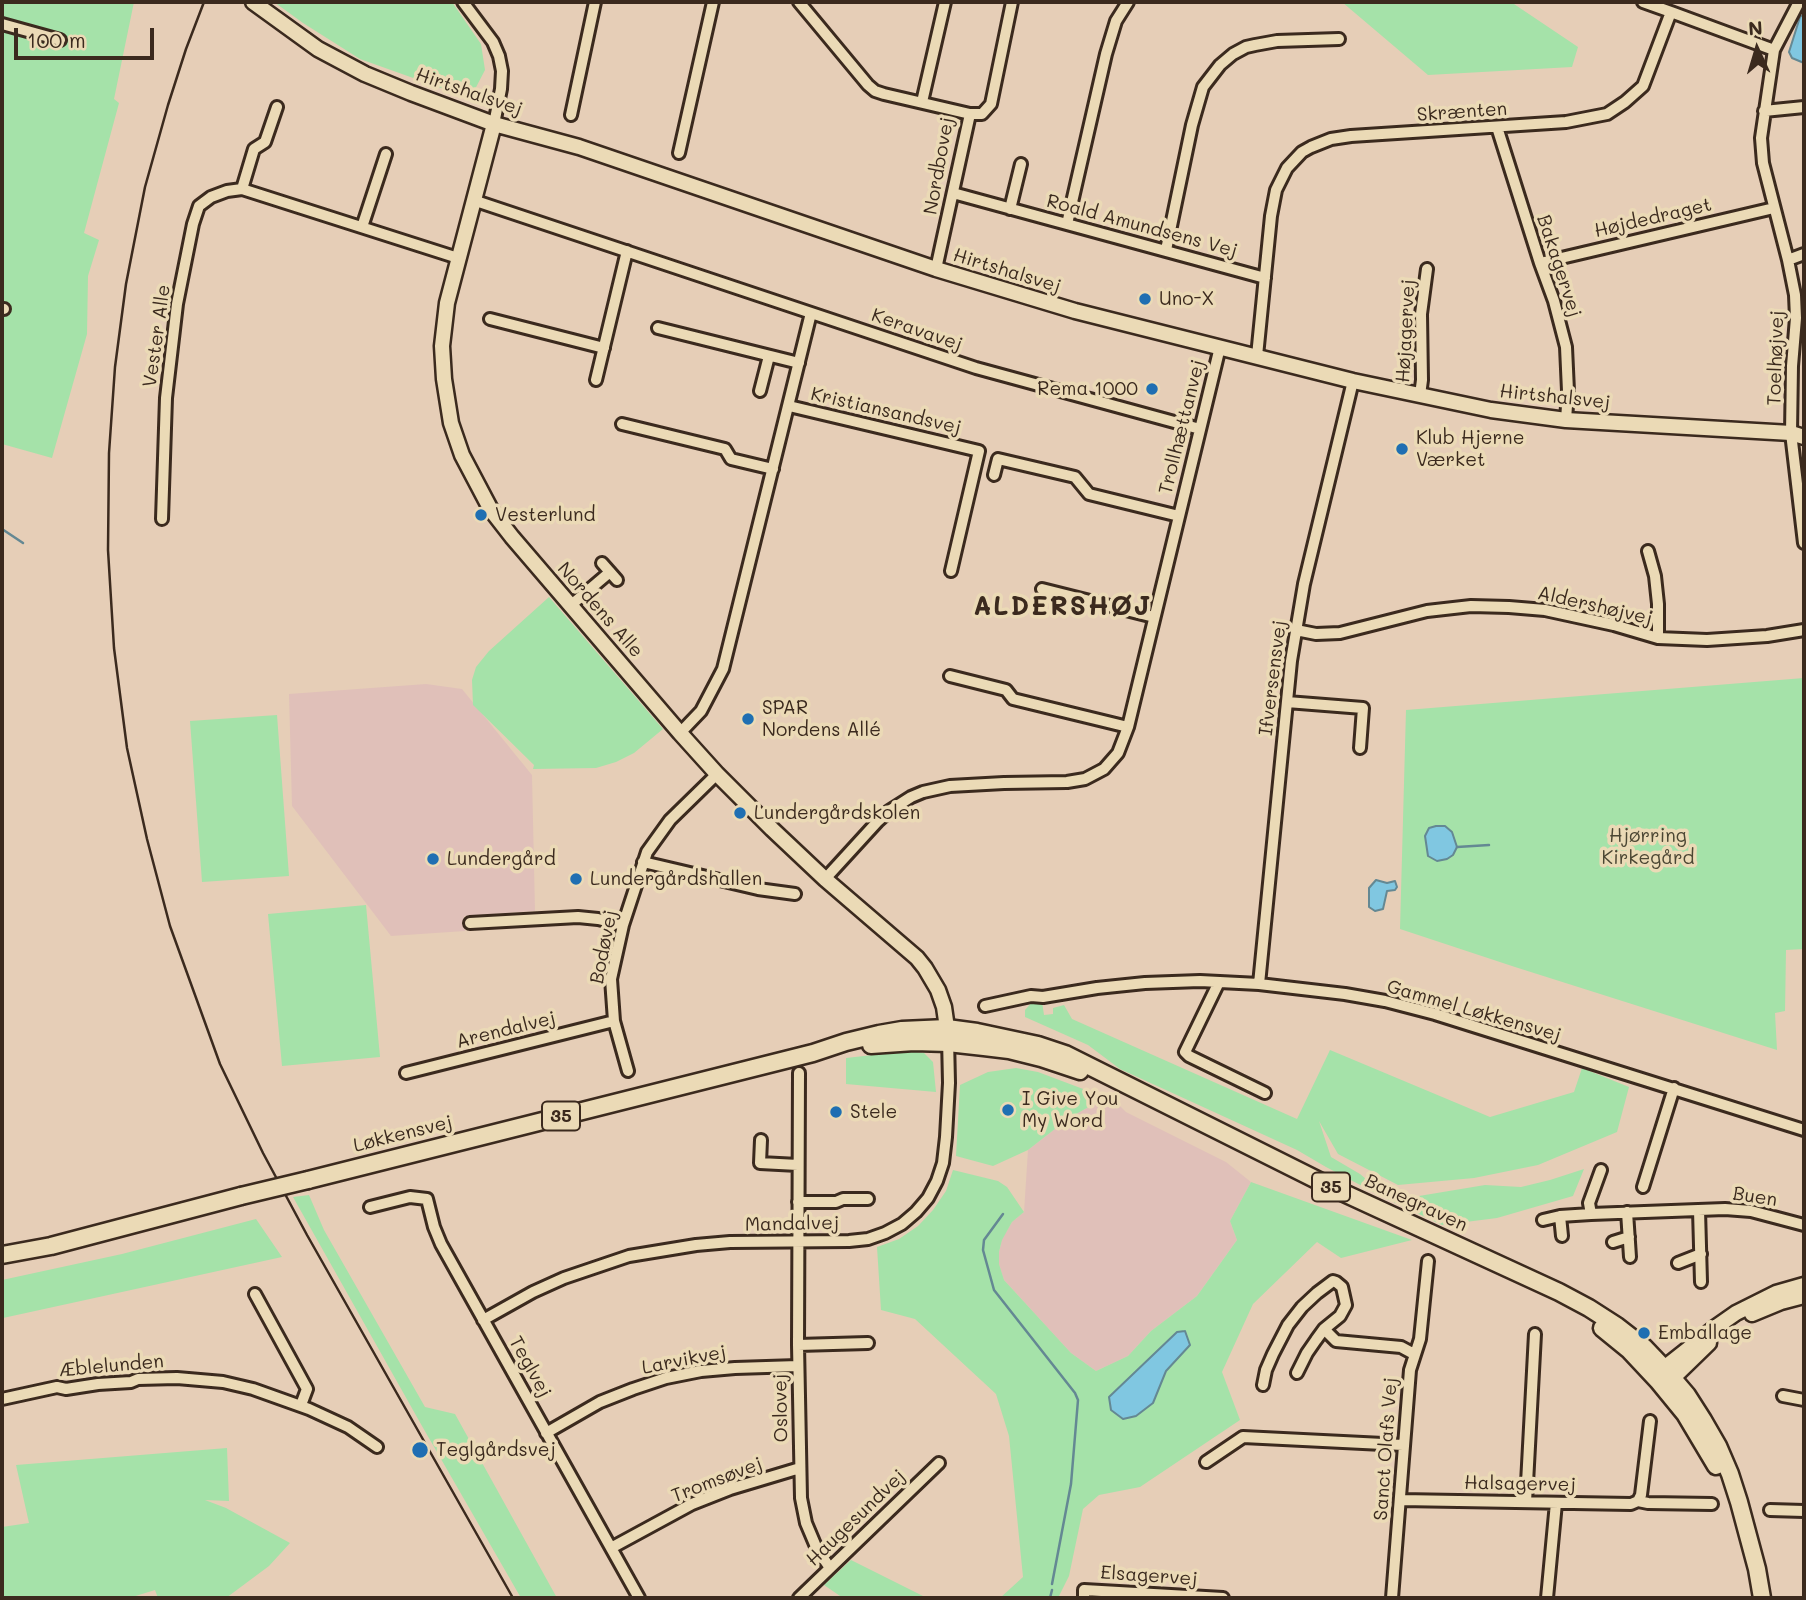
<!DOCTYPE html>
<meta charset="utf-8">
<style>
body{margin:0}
#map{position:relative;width:1806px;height:1600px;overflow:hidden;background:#e6ceb7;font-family:Mali,sans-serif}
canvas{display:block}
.frame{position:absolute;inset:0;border:4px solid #3b2a1e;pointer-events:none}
.north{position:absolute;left:1722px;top:14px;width:70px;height:70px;-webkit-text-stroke:5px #ebdab6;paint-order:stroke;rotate:356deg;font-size:19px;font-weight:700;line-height:28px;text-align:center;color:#3b2a1e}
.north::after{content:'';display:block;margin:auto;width:24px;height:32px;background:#3b2a1e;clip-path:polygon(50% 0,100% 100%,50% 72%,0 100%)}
.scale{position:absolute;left:14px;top:28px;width:140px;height:32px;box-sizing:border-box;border:4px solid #3b2a1e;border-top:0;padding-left:9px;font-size:21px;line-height:24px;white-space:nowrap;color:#3b2a1e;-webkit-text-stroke:5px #ebdab6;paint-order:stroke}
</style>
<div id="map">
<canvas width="1806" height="1600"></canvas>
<div class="frame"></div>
<div class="north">N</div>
<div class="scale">100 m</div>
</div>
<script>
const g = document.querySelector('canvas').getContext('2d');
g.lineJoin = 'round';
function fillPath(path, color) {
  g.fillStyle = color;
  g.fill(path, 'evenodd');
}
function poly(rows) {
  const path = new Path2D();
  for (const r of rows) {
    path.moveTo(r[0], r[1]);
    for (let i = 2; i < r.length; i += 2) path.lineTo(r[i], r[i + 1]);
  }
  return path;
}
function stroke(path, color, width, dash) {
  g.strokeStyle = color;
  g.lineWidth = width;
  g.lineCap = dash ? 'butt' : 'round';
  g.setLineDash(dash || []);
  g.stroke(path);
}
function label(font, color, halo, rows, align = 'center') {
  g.font = font + ' Mali,sans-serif';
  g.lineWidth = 7;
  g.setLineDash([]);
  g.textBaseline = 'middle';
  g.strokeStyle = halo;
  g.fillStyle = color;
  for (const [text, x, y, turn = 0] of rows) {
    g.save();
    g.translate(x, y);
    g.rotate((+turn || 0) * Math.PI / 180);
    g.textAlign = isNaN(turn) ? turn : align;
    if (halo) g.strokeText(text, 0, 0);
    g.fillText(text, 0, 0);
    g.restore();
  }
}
fillPath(poly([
 [426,684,462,689,532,775,535,911,464,916,465,931,391,936,292,806,289,694],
 [1115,1101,1126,1112,1226,1162,1251,1182,1230,1221,1237,1240,1197,1296,1151,1331,1128,1356,1096,1371,1071,1353,1004,1280,999,1264,999,1252,1002,1239,1012,1222,1024,1212,1028,1150,1069,1118,1094,1104]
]), '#e0c0b9');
fillPath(poly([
 [2,2,134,2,114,99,119,103,84,233,99,240,88,276,87,334,52,458,2,444],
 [274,2,452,2,481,44,485,70,472,95,458,94,360,59,303,23],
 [1342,2,1511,2,1578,47,1572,67,1428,75],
 [549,597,663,729,634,753,616,762,596,768,533,769,534,765,473,705,472,680,476,667,489,651],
 [1804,678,1804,949,1786,950,1785,1011,1775,1013,1777,1050,1515,967,1400,929,1406,710],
 [277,715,289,876,202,882,190,721],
 [366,905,380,1057,282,1066,268,914],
 [1034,1000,1042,1002,1044,1015,1053,1014,1053,1008,1064,1005,1072,1019,1297,1119,1330,1050,1490,1117,1574,1092,1582,1068,1629,1087,1617,1132,1538,1165,1474,1178,1398,1185,1338,1154,1319,1121,1331,1157,1360,1174,1379,1190,1413,1197,1485,1185,1521,1187,1550,1180,1584,1169,1573,1196,1497,1218,1442,1225,1383,1197,1326,1167,1297,1150,1120,1069,1088,1045,1025,1017,1025,1010],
 [909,1051,924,1053,933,1062,936,1092,846,1084,846,1058],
 [1016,1068,1038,1072,1115,1101,1094,1104,1069,1118,1028,1150,993,1166,956,1156,960,1085,988,1072],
 [953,1170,998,1181,1007,1187,1024,1212,1012,1222,1002,1240,999,1252,999,1264,1004,1280,1071,1353,1096,1371,1128,1356,1151,1331,1197,1296,1237,1240,1230,1221,1251,1182,1412,1240,1341,1258,1317,1242,1253,1304,1222,1372,1240,1420,1140,1487,1099,1495,1083,1509,1069,1576,1058,1598,1000,1598,1023,1577,1009,1436,996,1394,915,1319,881,1310,877,1247,899,1239,918,1226,933,1210,946,1191],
 [309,1195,324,1230,425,1407,455,1414,557,1598,521,1598,422,1426,293,1197],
 [256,1219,282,1257,3,1318,2,1280,122,1254],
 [227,1448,229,1501,205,1500,226,1508,290,1543,269,1566,226,1598,158,1598,155,1590,129,1598,2,1598,2,1527,29,1523,16,1465],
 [851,1560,927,1598,843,1598,824,1585]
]), '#a5e2a9');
const water = poly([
 [1804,14,1804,63,1792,58,1789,52,1800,17,1804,14],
 [1436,826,1445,826,1452,832,1457,847,1453,855,1447,859,1437,861,1428,856,1425,836,1429,828,1436,826],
 [1376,880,1387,883,1395,881,1397,887,1395,890,1387,891,1383,909,1375,911,1369,907,1369,888,1376,880],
 [1185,1331,1190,1345,1166,1371,1153,1403,1136,1416,1123,1419,1111,1410,1109,1397,1177,1332,1185,1331]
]);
fillPath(water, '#80c7e1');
stroke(water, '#648893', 2);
stroke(poly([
 [2,529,23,543],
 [1457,847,1489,845],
 [1003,1214,984,1240,983,1250,994,1290,1075,1393,1078,1400,1071,1484,1052,1584],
 [1050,1598,1052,1590]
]), '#648893', 2.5);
const street = poly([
 [463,2,493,42,499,56,502,71,501,89,494,124],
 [799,2,868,85,875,91,884,94,970,114,936,269],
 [1643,2,1671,12],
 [1799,2,1774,50,1761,138,1763,163,1788,260,1795,295,1796,318,1792,366,1791,433,1804,543],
 [2,24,60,40],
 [922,102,945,2],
 [1764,111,1804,107],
 [970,114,982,114,991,104,1012,2],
 [571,115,595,2],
 [1497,127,1540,263,1554,301,1566,347,1568,391,1566,420],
 [679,153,713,2],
 [242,189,254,149,265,142,277,107],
 [953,193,1265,278],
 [473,200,976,368,1200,429],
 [1010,209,1021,164],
 [1067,224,1106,54,1116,21,1128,2],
 [362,227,386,154],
 [1166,250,1192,125,1203,87,1220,65,1233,54,1246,47,1255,45,1277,41,1339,39],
 [1788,260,1804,254],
 [1540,263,1774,208],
 [2,309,4,309],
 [490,319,604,348],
 [658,328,799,363],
 [1257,356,1271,216,1276,190,1287,168,1302,152,1311,147,1331,139,1351,136,1566,122,1607,114,1625,102,1643,86,1671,12,1774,50],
 [596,380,627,251],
 [760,391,769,356],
 [1420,395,1422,380,1421,314,1427,269],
 [789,406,979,451,951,571],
 [622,424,725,449,731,459,773,469],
 [994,475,998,459,1075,477,1089,494,1179,516],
 [162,519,166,398,177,304,193,224,199,206,211,197,227,191,242,189,458,258],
 [1648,551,1655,576,1658,604,1658,638],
 [602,563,617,580],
 [1042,589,1154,617],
 [570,606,610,572],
 [1296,630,1316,634,1340,633,1427,611,1471,606,1509,607,1545,610,1614,625,1658,638,1707,640,1767,636,1804,630],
 [950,676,1006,690,1013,699,1128,727],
 [1287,702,1363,708,1360,748],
 [680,733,701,711,723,669,811,313],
 [643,862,758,889,795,894],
 [825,879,878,821,889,811,911,797,923,792,950,786,1004,783,1067,782,1085,779,1104,769,1118,753,1128,727,1220,347],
 [470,923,578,917,598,919,623,925],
 [1219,982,1185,1052,1189,1056,1265,1093],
 [1259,984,1291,661,1304,584,1353,381],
 [985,1006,1031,996,1043,997,1097,988,1145,983,1200,981,1259,984,1345,994,1385,1001,1435,1014,1804,1130],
 [628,1071,614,1021,611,979,623,925,647,852,670,820,717,774],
 [406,1073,614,1021],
 [799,1073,798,1345,801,1498,806,1523,817,1549,830,1568],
 [761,1140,760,1163,798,1165],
 [1643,1187,1674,1088],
 [798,1202,836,1202,843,1199,868,1199],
 [370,1207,410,1197,427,1199,434,1227,441,1244,639,1598],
 [1699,1210,1701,1282],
 [1627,1212,1630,1257],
 [1591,1214,1589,1203,1601,1170],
 [1560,1216,1562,1236],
 [1543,1220,1560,1216,1591,1214,1725,1209,1751,1211,1804,1225],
 [1613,1242,1629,1237],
 [1678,1263,1701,1254],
 [255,1294,307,1389,301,1405],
 [483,1320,533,1292,564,1278,629,1256,696,1245,730,1242,849,1241,868,1239,885,1233,902,1224,916,1212,928,1198,937,1181,943,1163,946,1137,949,1083,948,1038],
 [1324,1329,1336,1341,1401,1347,1414,1354],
 [798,1345,868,1343],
 [1263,1385,1266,1370,1273,1354,1288,1325,1302,1307,1317,1293,1333,1281,1336,1282,1342,1287,1346,1305,1340,1316,1324,1329,1316,1340,1307,1353,1297,1373],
 [1783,1396,1804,1400],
 [2,1399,57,1387,66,1389,98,1384,131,1382,138,1379,177,1378,223,1382,253,1389,309,1409,348,1427,377,1447],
 [546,1433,600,1402,633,1389,666,1378,701,1371,735,1368,798,1366],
 [1206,1462,1243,1437,1403,1445],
 [1401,1500,1631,1504,1638,1501,1641,1495,1650,1421],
 [1638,1501,1648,1503,1712,1504],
 [1526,1502,1535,1334],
 [1770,1510,1804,1511],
 [611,1548,692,1504,730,1489,800,1468],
 [799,1598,939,1463],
 [1084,1598,1084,1590,1223,1598],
 [1392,1598,1410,1370,1420,1339,1428,1261],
 [1547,1598,1556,1503]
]);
const secondary = poly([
 [253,2,318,49,365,74,411,93,494,124,579,147,936,269,1075,311,1353,381,1491,410,1566,420,1791,433,1804,437],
 [494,124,447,303,442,346,444,379,451,423,462,455,491,510,512,537,680,733,717,774,772,829,825,879,917,958,925,968,938,990,944,1007,947,1028],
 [1752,1314,1781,1302,1804,1296],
 [1660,1376,1664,1368,1716,1327,1736,1313,1776,1293,1804,1285],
 [1663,1380,1673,1378,1709,1343]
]);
const primary = poly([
 [871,1045,914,1042,948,1043,984,1047,1009,1050,1041,1058,1080,1071],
 [308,1180,813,1053,846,1042,879,1034,902,1030,947,1028,977,1032,1038,1045,1065,1054,1333,1188,1559,1292,1589,1308,1617,1326,1644,1347,1664,1368,1687,1395,1703,1420,1718,1446,1730,1474,1739,1502,1757,1569,1762,1598],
 [2,1255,51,1246,241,1196],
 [1602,1328,1629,1350,1658,1381,1685,1414,1716,1466]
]);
stroke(street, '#3b2a1e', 16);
stroke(secondary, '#3b2a1e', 19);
stroke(primary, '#3b2a1e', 21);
stroke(street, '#ebdab6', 10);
stroke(secondary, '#ebdab6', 14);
stroke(primary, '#ebdab6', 16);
stroke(poly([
 [204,2,186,49,168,105,145,187,126,284,115,367,109,453,108,550,114,648,127,748,147,839,170,926,220,1064,263,1153,307,1235,513,1598]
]), '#3b2a1e', 2.5);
const primaryBridge = poly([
 [241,1196,308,1180]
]);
stroke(primaryBridge, '#3b2a1e', 21, []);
stroke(primaryBridge, '#ebdab6', 16);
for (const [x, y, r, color] of [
 [1145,299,7,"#1f6fb2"],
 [1152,389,7,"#1f6fb2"],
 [1402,449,7,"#1f6fb2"],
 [481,515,7,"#1f6fb2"],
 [748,719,7,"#1f6fb2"],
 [740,813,7,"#1f6fb2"],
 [433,859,7,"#1f6fb2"],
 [576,879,7,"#1f6fb2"],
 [1008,1110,7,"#1f6fb2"],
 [836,1112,7,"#1f6fb2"],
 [1644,1333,7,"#1f6fb2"],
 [420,1450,9,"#1f6fb2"]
]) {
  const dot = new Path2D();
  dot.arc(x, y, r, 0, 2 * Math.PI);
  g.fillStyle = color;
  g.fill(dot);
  stroke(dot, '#ebdab6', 2.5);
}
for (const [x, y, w] of [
 [561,1116,38],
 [1331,1187,38]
]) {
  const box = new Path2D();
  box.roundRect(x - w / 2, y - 14.5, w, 29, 5);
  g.fillStyle = '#ebdab6';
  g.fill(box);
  stroke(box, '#3b2a1e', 2);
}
label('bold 18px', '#3b2a1e', null, [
 ["35",561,1116],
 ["35",1331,1187]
]);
label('19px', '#3b2a1e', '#ebdab6', [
 ["Hirtshalsvej",469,92,19],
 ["Skrænten",1462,112,-4],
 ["Nordbovej",939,166,-80],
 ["Højdedraget",1653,218,-13],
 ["Roald Amundsens Vej",1142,226,15],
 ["Bakagervej",1559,266,72],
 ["Hirtshalsvej",1007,271,17],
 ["Keravavej",917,330,19],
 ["Højagervej",1406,331,-87],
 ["Vester Alle",157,336,-82],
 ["Toelhøjvej",1776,358,-88],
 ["Hirtshalsvej",1555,397,6],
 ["Kristiansandsvej",886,411,13],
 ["Trollhættanvej",1182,427,-76],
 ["Aldershøjvej",1595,606,13],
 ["Nordens Alle",600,610,49],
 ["Ifversensvej",1273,678,-83],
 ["Bodøvej",604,947,-79],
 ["Gammel Løkkensvej",1474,1011,16],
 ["Arendalvej",506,1030,-14],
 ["Løkkensvej",403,1134,-14],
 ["Buen",1755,1197,9],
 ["Banegraven",1416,1203,25],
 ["Mandalvej",792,1224,-1],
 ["Larvikvej",684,1360,-11],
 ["Æblelunden",111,1366,-5],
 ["Teglvej",530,1367,61],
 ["Oslovej",781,1408,-91],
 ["Sanct Olafs Vej",1386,1449,-86],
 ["Tromsøvej",717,1480,-21],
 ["Halsagervej",1520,1484,1],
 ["Haugesundvej",856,1518,-44],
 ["Elsagervej",1149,1576,4]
]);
label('19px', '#3b2a1e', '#ebdab6', [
 ["Uno-X",1159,299],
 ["Rema 1000",1138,389,"right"],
 ["Klub Hjerne",1416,438],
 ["Værket",1416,460],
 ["Vesterlund",495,515],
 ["SPAR",762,708],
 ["Nordens Allé",762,730],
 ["Lundergårdskolen",754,813],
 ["Lundergård",447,859],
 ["Lundergårdshallen",590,879],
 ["I Give You",1022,1099],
 ["My Word",1022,1121],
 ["Stele",850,1112],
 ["Emballage",1658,1333],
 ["Teglgårdsvej",436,1450]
], 'left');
label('19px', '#4b4633', '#ebdab6', [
 ["Hjørring",1648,836],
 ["Kirkegård",1648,858]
]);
g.letterSpacing = '2px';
label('bold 26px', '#3b2a1e', '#ebdab6', [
 ["ALDERSHØJ",1063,607]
]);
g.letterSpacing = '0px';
</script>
